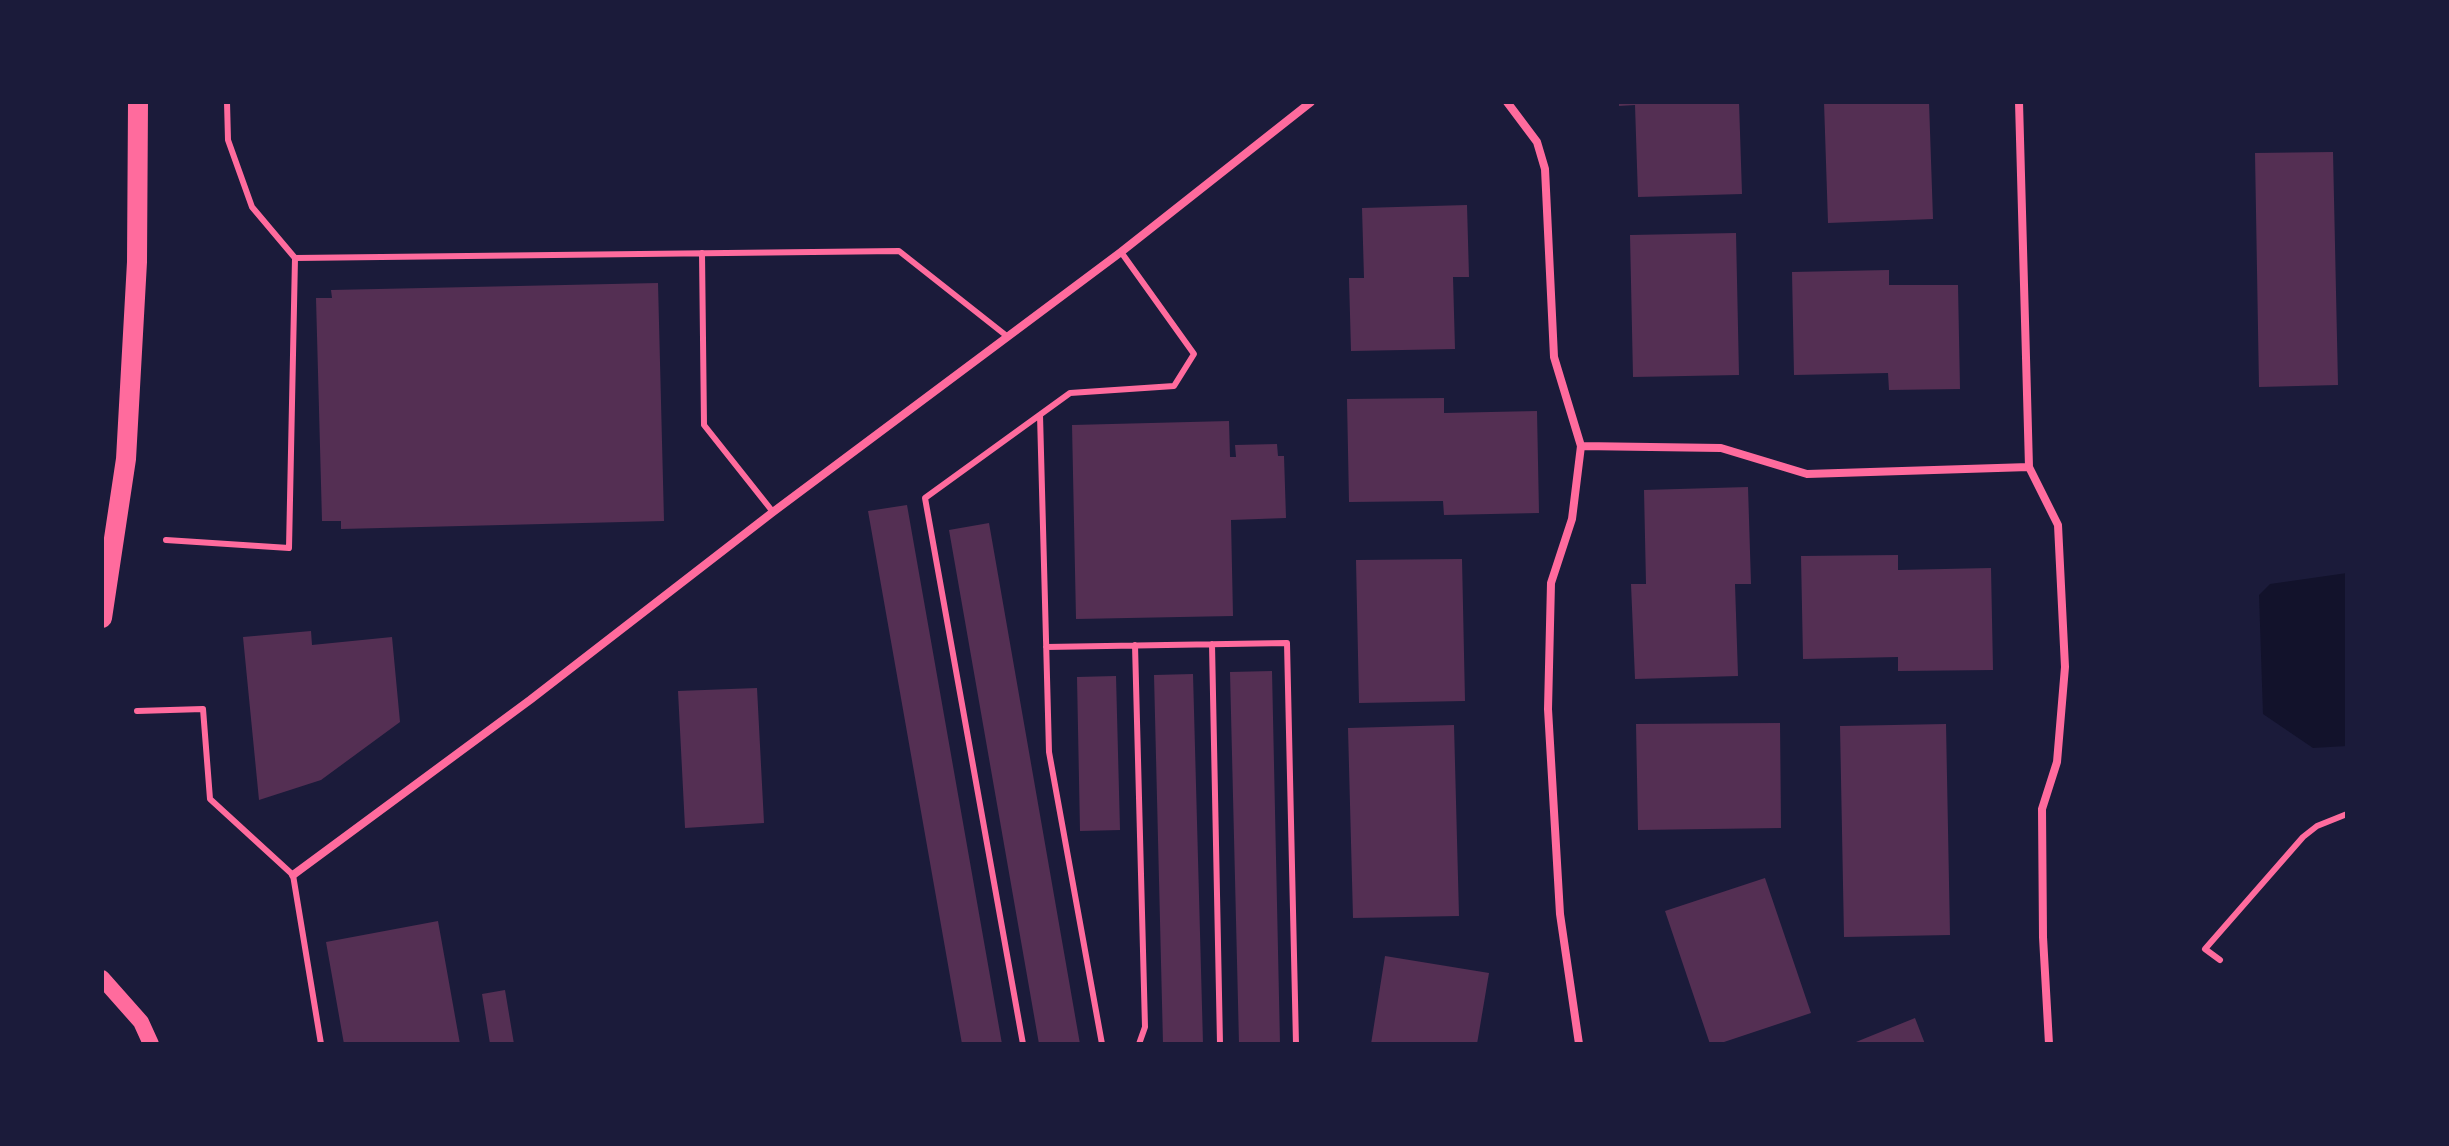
<!DOCTYPE html>
<style>
body{margin:0}
#map{position:relative;width:2449px;height:1146px;overflow:hidden;background:#1b1b3a;font-family:Commissioner,sans-serif}
canvas{display:block}
.frame{position:absolute;inset:0;border:104px solid #1b1b3a;pointer-events:none}
</style>
<div id="map">
<canvas width="2449" height="1146"></canvas>
<div class="frame"></div>
</div>
<script>
const g = document.querySelector('canvas').getContext('2d');
g.lineJoin = 'round';
function fillPath(path, color) {
  g.fillStyle = color;
  g.fill(path, 'evenodd');
}
function poly(rows) {
  const path = new Path2D();
  for (const r of rows) {
    path.moveTo(r[0], r[1]);
    for (let i = 2; i < r.length; i += 2) path.lineTo(r[i], r[i + 1]);
  }
  return path;
}
function stroke(path, color, width, dash) {
  g.strokeStyle = color;
  g.lineWidth = width;
  g.lineCap = dash ? 'butt' : 'round';
  g.setLineDash(dash || []);
  g.stroke(path);
}
fillPath(poly([
 [2347,573,2347,746,2313,748,2263,714,2259,595,2270,584]
]), '#12122b');
fillPath(poly([
 [1619,102,1739,102,1742,194,1638,197,1635,105,1619,106],
 [1824,102,1929,102,1933,219,1828,223],
 [2333,152,2338,385,2259,387,2255,153],
 [1467,205,1469,277,1453,277,1455,349,1351,351,1349,278,1364,278,1362,208],
 [1736,233,1739,375,1633,377,1630,235],
 [1889,270,1889,285,1958,285,1960,389,1889,390,1888,373,1794,375,1792,272],
 [658,283,664,521,341,529,341,521,322,521,316,298,332,298,331,290],
 [1444,398,1444,413,1537,411,1539,513,1444,515,1443,501,1349,502,1347,399],
 [1229,421,1230,457,1236,457,1235,445,1277,444,1278,456,1284,456,1286,518,1231,520,1233,616,1076,619,1072,425],
 [1748,487,1751,584,1735,584,1738,676,1635,679,1631,584,1646,584,1644,490],
 [907,505,1002,1044,962,1044,868,511],
 [989,523,1080,1044,1039,1044,949,530],
 [1898,555,1898,570,1991,568,1993,670,1898,671,1898,657,1803,659,1801,556],
 [1462,559,1465,701,1359,703,1356,560],
 [311,631,312,645,392,637,400,722,321,780,259,800,243,637],
 [1272,671,1280,1044,1239,1044,1230,672],
 [1193,674,1203,1044,1163,1044,1154,675],
 [1116,676,1120,830,1080,831,1077,677],
 [757,688,764,823,685,828,678,691],
 [1780,723,1781,828,1638,830,1636,724],
 [1946,724,1950,935,1844,937,1840,726],
 [1454,725,1459,916,1353,918,1348,728],
 [1765,878,1811,1013,1718,1044,1710,1044,1665,911],
 [438,921,460,1044,344,1044,326,942],
 [1385,956,1489,973,1477,1044,1371,1044],
 [505,990,514,1044,490,1044,482,994],
 [1915,1018,1925,1044,1851,1044]
]), '#542f53');
stroke(poly([
 [702,253,704,425,773,512],
 [295,258,899,251,1008,337],
 [1040,415,1049,752,1102,1044],
 [166,540,289,548,295,258,252,207,228,140,227,102],
 [1212,644,1220,1044],
 [1135,645,1145,1027,1139,1044],
 [1046,647,1287,643,1296,1044],
 [137,711,203,709,210,799,293,875,321,1044],
 [2220,960,2205,949,2303,837,2317,826,2347,814],
 [1023,1044,925,498,1070,393,1174,386,1194,354,1121,252]
]), '#ff6b9d', 6);
stroke(poly([
 [1507,102,1537,142,1545,169,1554,357,1581,446,1572,519,1551,583,1548,709,1560,914,1579,1044],
 [2019,102,2029,467,2058,525,2065,667,2057,762,2042,809,2043,937,2049,1044],
 [1581,446,1721,448,1807,474,2029,467],
 [293,875,530,700,773,512,1121,252,1311,102]
]), '#ff6b9d', 8);
stroke(poly([
 [102,978,141,1022,151,1044]
]), '#ff6b9d', 16);
stroke(poly([
 [102,618,126,459,137,262,138,102]
]), '#ff6b9d', 20);
</script>
